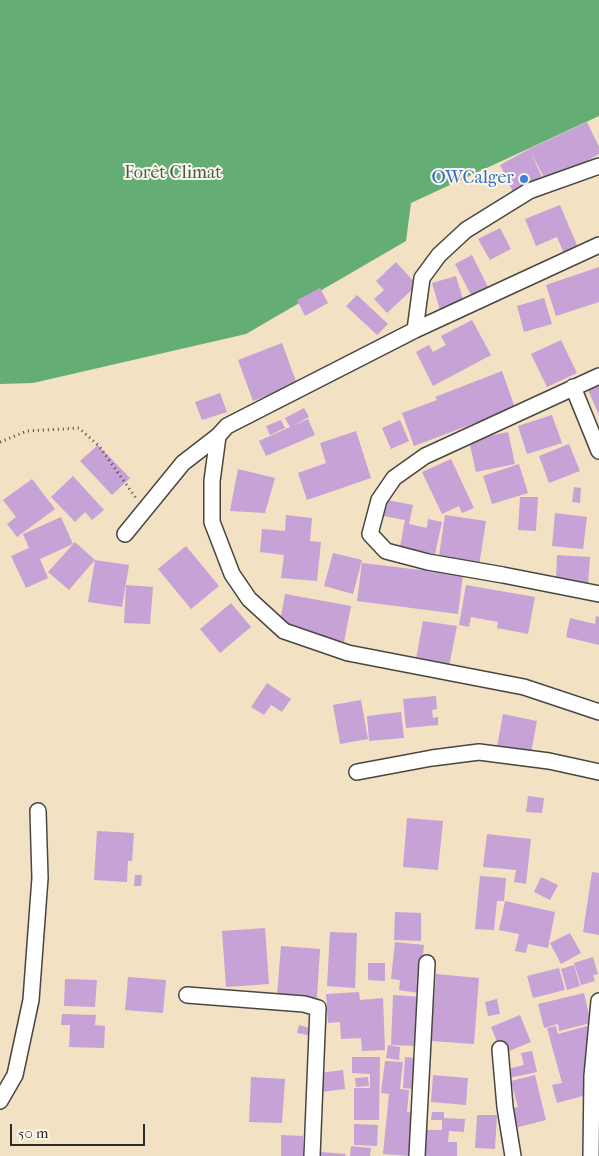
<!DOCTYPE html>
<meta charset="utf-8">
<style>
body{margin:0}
#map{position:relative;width:599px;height:1156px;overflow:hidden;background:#f2e1c3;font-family:"IM FELL French Canon",serif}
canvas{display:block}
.scale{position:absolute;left:10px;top:1124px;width:135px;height:22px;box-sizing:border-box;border:2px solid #2b2b2b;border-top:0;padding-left:6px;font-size:15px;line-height:18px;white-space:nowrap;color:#2b2b2b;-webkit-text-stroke:4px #fbf7ec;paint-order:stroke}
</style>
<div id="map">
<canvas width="599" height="1156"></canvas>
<div class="scale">50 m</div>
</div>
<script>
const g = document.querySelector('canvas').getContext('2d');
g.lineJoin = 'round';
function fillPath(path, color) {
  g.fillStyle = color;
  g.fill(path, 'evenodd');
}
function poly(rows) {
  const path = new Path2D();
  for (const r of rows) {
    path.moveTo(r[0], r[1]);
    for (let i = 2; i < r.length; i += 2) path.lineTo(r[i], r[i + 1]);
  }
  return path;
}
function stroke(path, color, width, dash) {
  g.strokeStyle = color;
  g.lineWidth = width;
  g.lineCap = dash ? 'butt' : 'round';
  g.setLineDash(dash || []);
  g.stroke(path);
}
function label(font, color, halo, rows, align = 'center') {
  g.font = font + ' "IM FELL French Canon",serif';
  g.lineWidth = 4;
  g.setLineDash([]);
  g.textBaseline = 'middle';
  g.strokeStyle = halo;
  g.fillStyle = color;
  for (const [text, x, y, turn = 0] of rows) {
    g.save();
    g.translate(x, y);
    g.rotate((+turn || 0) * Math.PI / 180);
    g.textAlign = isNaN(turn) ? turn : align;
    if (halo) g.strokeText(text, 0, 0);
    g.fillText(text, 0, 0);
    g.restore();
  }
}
fillPath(poly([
 [0,0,599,0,599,116,411,203,406,241,246,334,33,383,0,384]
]), '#64ad75');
fillPath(poly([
 [587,122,599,147,599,154,547,183,531,153,545,184,516,198,500,165,529,149],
 [560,205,579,250,565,256,557,237,536,246,525,219],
 [500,228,511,249,490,260,478,239],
 [472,255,489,289,472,297,455,264],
 [396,262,417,285,387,313,374,299,384,290,376,281],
 [599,267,599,302,556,316,546,285],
 [456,276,464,303,440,310,432,283],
 [320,288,328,303,305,316,297,300],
 [357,295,388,324,377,335,346,306],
 [544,298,552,324,524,332,517,306],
 [472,320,491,355,433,386,416,352,429,345,433,352,446,345,441,336],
 [561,340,577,373,547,387,531,354],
 [282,343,297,384,253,401,238,360],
 [502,371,515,408,414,446,402,413,437,400,435,397],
 [599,386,599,415,588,390],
 [220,393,227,412,202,420,195,402],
 [304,408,309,417,293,426,308,419,315,435,266,456,259,441,290,427,285,418],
 [552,415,562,443,527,454,518,426],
 [281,420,285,428,270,435,266,426],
 [400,420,409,441,391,449,382,428],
 [356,431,371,478,307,500,298,473,326,463,320,443],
 [508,432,515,464,476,472,469,440],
 [569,444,580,471,549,483,539,456],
 [98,445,130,478,112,495,80,461],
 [451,459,474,508,462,513,459,506,442,514,422,472],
 [519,464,528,493,492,504,483,476],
 [238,469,275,478,265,513,230,511],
 [73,476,104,510,92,520,85,512,75,522,51,497],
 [32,479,55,509,17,537,7,524,16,517,3,500],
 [574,487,581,488,580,503,572,502],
 [520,497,538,497,536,531,518,530],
 [387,500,413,505,409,524,427,528,428,519,442,522,435,554,400,547,405,520,383,516],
 [555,513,587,517,583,549,552,546],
 [286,515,312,518,310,541,321,542,317,581,281,578,284,555,260,552,262,529,285,531],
 [445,515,486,521,479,566,453,562,454,558,439,556],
 [61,517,73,544,40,559,48,578,26,588,11,556,29,548,23,534],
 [75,542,95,560,129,565,122,607,88,602,95,560,69,590,48,572],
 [186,546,219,586,191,609,158,569],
 [333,553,362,560,353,594,324,586],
 [557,555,590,557,588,585,574,585,574,580,556,579],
 [362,563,463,575,458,614,357,601],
 [126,585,153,587,150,624,124,623],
 [466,585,535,597,528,634,497,628,498,622,471,617,469,627,459,625],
 [285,594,351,606,344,642,293,632,294,625,280,622],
 [231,603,251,627,220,653,200,629],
 [596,616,599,617,599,645,566,637,570,618,595,624],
 [423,621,457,626,449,666,416,659],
 [267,683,291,699,282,712,271,705,264,715,251,707],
 [436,696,437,709,432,710,433,718,438,717,438,725,406,728,403,699],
 [361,700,368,739,340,744,333,705],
 [401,712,404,738,369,741,367,716],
 [503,714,537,721,531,753,497,747],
 [528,796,544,798,542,813,526,812],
 [407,818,443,821,438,870,403,867],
 [97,831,134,833,132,861,128,861,127,882,94,880],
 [487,834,531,839,526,884,514,882,516,870,483,867],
 [592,872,599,873,599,935,583,932],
 [135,875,142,875,141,886,134,886],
 [480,876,506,878,504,901,497,901,494,930,475,929],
 [541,877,558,885,550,900,534,892],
 [505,901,555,912,548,948,528,944,526,953,515,951,519,934,499,930],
 [395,912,421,913,421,941,394,940],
 [265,928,269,984,226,987,222,931],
 [330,932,357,933,355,988,327,986],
 [570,933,581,953,561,964,550,943],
 [395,942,424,945,419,993,399,990,400,980,391,979],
 [281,946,320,949,317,998,277,995],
 [593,957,598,974,593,975,595,981,581,985,574,963],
 [368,963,385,963,385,981,368,980],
 [574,965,580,986,567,990,561,969],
 [559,968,565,990,533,998,527,976],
 [436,974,479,978,474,1044,431,1041,432,1025,427,1025,429,1001,434,1001],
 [128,977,166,980,163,1013,125,1010],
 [65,979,97,980,95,1007,64,1006],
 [359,992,360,1000,383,998,385,1050,362,1051,361,1038,341,1039,340,1022,328,1023,326,994],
 [584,993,591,1023,559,1031,558,1024,544,1028,538,1004],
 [393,995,423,997,419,1046,391,1045],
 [497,999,500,1014,488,1016,485,1002],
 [62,1014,96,1015,95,1025,105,1026,104,1048,69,1047,70,1025,61,1025],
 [520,1015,531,1042,502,1054,491,1027],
 [299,1025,310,1028,308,1035,297,1033],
 [556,1026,558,1034,587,1026,594,1053,592,1073,584,1076,590,1094,557,1103,552,1085,562,1083,547,1028],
 [388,1045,400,1047,399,1060,386,1058],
 [532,1051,537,1072,509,1078,507,1069,524,1065,521,1053],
 [352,1057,380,1057,379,1120,354,1120,354,1088,370,1088,370,1074,352,1073],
 [405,1057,417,1058,415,1089,403,1088],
 [385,1061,403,1062,400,1089,409,1090,407,1112,414,1113,410,1156,383,1154,389,1094,381,1093],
 [343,1070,345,1089,321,1092,319,1073],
 [433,1075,468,1078,466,1105,431,1102],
 [535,1075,546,1120,515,1128,510,1109,518,1107,511,1081],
 [251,1077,285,1079,282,1123,249,1122],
 [368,1077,369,1086,356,1087,355,1078],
 [432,1112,444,1112,444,1118,465,1119,464,1132,449,1131,448,1142,457,1142,457,1156,424,1156,425,1130,442,1130,442,1120,431,1120],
 [477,1115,497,1115,495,1149,475,1148],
 [354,1124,378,1125,377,1146,354,1145],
 [281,1135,303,1136,303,1156,281,1156],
 [351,1146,371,1148,370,1156,350,1156],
 [321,1152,346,1154,345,1156,320,1156]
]), '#c6a2d7');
const minor = poly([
 [599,245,415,330,227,426,218,436,212,481,212,522,232,574,249,599,284,631,348,653,524,687,599,712],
 [415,330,422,278,439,255,466,230,529,191,599,166],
 [599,376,425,456,394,478,379,500,370,534,386,551,428,562,503,575,599,594],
 [573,387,599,451],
 [125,534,183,463,218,436],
 [357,772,432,758,479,752,549,761,599,772],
 [187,995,304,1004,318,1008,312,1156],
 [500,1049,505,1107,513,1156],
 [0,1101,15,1075,31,1000,40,878,38,811],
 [417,1156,427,963],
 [591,1156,592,1076,599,1001]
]);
stroke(minor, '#494642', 18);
stroke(poly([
 [0,442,27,431,79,428,99,446,136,498]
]), '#494642', 3, [1, 4]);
stroke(minor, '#fff', 15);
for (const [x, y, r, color] of [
 [524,179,5,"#3f7fe0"]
]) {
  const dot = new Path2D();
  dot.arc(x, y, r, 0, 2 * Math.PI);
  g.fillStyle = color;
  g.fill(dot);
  stroke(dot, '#fbf7ec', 2);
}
label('18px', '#435a47', '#fbf7ec', [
 ["Forêt Climat",173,174]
]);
label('18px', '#366cbe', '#fbf7ec', [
 ["OWCalger",514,179]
], 'right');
</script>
